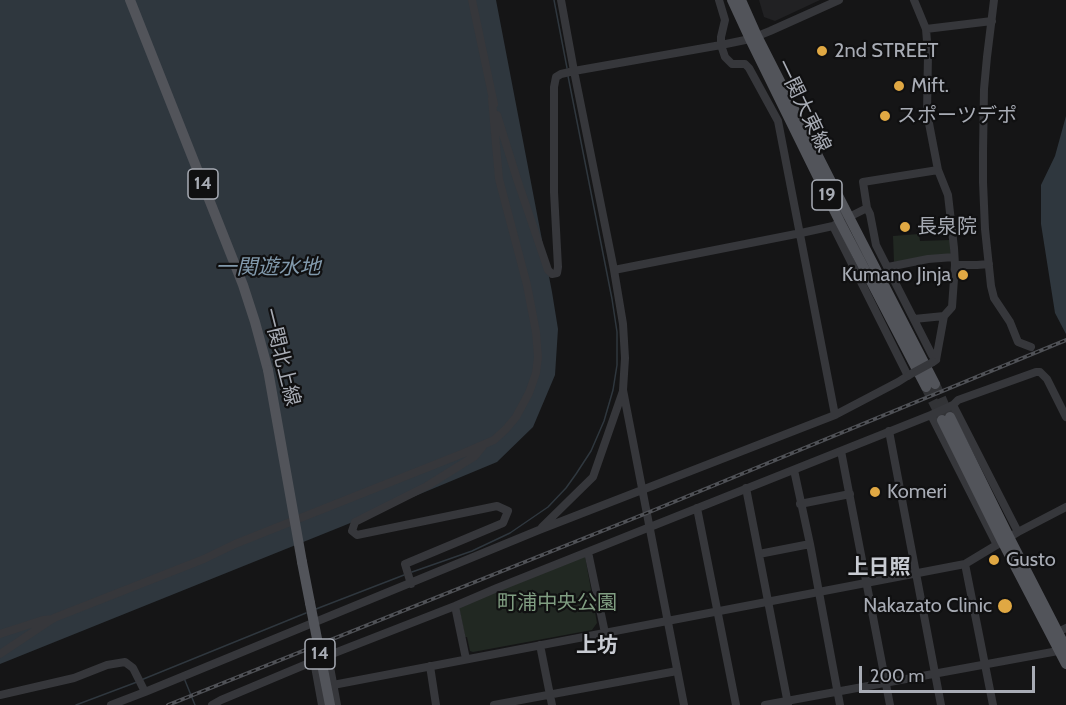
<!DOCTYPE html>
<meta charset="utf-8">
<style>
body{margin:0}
#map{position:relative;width:1066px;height:705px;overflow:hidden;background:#151516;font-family:Cabin,sans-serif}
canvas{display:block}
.scale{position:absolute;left:859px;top:666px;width:176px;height:27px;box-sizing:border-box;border:3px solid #a8acb5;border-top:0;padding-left:8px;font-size:18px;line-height:21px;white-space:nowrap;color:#a8acb5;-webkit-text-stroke:4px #101011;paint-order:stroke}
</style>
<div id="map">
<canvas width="1066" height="705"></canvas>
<div class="scale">200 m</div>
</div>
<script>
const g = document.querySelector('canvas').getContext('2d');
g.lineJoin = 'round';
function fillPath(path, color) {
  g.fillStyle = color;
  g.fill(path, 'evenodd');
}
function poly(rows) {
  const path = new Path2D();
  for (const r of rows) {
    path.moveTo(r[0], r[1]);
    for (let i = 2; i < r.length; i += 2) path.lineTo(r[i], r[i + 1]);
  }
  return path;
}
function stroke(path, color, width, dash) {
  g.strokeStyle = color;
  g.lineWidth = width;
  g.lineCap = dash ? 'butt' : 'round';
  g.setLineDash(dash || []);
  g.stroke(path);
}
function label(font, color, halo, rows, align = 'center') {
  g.font = font + ' Cabin,"Noto Sans JP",sans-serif';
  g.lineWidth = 4.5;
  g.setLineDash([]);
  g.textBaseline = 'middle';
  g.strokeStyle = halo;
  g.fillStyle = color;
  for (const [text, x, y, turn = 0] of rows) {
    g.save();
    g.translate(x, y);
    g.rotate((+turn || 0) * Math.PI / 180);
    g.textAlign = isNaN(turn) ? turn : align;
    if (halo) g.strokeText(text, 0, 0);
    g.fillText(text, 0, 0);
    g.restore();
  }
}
fillPath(poly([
 [759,0,820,0,775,21,764,17]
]), '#212123');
fillPath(poly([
 [919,234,920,241,950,240,950,254,894,262,893,236],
 [585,556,597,623,592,630,473,652,470,651,467,637,465,637,459,607]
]), '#212822');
fillPath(poly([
 [0,0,496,0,552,292,558,329,555,375,533,427,497,462,343,526,0,664],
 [1066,116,1066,334,1055,313,1041,224,1041,185,1055,156]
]), '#2f373e');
stroke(poly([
 [554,0,567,68],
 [412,572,472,551,510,533,548,507,566,488,576,474,591,451,604,421,613,390,617,365,617,332,612,299,568,76],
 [316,609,404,575],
 [184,678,195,705],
 [141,680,306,613],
 [76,705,137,682]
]), '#2f373e', 1.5);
stroke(poly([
 [935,384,949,416],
 [926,387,942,419]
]), '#323336', 10, [10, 5]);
stroke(poly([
 [472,0,494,104],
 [561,0,574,71,614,270,623,324,625,358,623,390,684,705],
 [719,0,725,20,721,37,721,45,725,57,732,64,745,64,749,68,778,121,835,415],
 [914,0,926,29,928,54,927,113,938,170,948,195,954,248,955,265,952,307,944,316,936,360,933,362],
 [994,0,987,57,984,89,983,152,983,182,985,229,991,286,994,298,1010,322,1018,342,1031,347],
 [926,29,992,21],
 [497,115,517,179,548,270,552,274,557,273,558,267,554,192,554,87,556,77,561,74,574,71,721,45,750,39,770,31,839,0],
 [849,217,867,208],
 [833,226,908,376],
 [955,265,977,265,989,264],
 [888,267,928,259,954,257],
 [614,270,801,233,833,226,840,222],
 [914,319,944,316],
 [936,360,932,355,876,245,870,214,867,208,863,182,938,170],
 [953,405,1018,532],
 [931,415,997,545],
 [889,431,941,705],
 [841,451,890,705],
 [794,470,810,544,840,705],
 [746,488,788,704],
 [800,504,850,494],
 [697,508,736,705],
 [542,527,593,477,623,391],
 [588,552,605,633],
 [759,554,810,544],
 [965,564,993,705],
 [411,584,405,564,503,523,508,511,497,506,357,535,352,531,355,522,427,486,475,456,483,446],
 [455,606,466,659],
 [1058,632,1066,628],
 [0,634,43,620,53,619],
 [540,645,552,705],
 [0,654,54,618,204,559,235,544,464,453,494,440,506,429,516,417,529,393,536,373,538,357,536,332,527,285,499,179,492,99],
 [328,656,337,705],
 [314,661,322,705],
 [430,666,436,705],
 [333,685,965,564,1018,532,1066,507],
 [145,692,539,530,835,415,898,382,909,375],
 [0,695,74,678,107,665,125,662,133,668,145,692,111,705],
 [212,705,221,700,314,661,455,606,497,588,931,415,953,405,958,400,1036,372,1040,372,1047,379,1066,417],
 [494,705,677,671],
 [765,705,1058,651,1061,649]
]), '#36373b', 8);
stroke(poly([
 [130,0,243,285,255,322,268,370],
 [732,0,750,39,840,222,926,387],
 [741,0,757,36,849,217,935,384],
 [950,417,1009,537,1066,648],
 [942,420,1002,541,1066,664],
 [302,562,310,603]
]), '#52545a', 10);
const rail = poly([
 [168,705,647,513,1066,340]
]);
stroke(rail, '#4f5156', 4);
stroke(rail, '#101011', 1.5, [4.5]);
stroke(poly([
 [909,375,933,362]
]), '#36373b', 8);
stroke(poly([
 [268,370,302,562],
 [310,603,330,705]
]), '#52545a', 10);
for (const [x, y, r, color] of [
 [822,51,6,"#e0a843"],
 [899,86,6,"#e0a843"],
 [885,116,6,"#e0a843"],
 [905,227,6,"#e0a843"],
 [963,275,6,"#e0a843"],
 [875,492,6,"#e0a843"],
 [994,560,6,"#e0a843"],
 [1005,606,8,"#e0a843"]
]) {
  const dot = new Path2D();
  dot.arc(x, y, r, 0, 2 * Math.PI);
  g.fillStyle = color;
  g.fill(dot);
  stroke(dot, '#101011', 2);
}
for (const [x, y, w] of [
 [203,184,30],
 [827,195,30],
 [320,654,30]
]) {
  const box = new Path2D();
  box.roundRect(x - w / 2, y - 15, w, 30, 4.5);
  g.fillStyle = '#101011';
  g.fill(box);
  stroke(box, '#a8acb5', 1.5);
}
label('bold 18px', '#a8acb5', null, [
 ["14",203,184],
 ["19",827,195],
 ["14",320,654]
]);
label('20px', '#a8acb5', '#101011', [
 ["2nd STREET",834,51],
 ["Mift.",911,86],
 ["スポーツデポ",897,116],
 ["長泉院",917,227],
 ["Kumano Jinja",951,275,"right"],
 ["Komeri",887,492],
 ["Gusto",1006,560],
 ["Nakazato Clinic",992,606,"right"]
], 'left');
label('20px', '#a8acb5', '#101011', [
 ["一関大東線",803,106,64],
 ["一関北上線",281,357,76]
]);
label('20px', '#809e82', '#101011', [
 ["町浦中央公園",557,603]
]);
label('italic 21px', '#829aad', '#101011', [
 ["一関遊水地",268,268]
]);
label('bold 21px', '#c8cbd2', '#101011', [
 ["上日照",879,568],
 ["上坊",597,646]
]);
</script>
